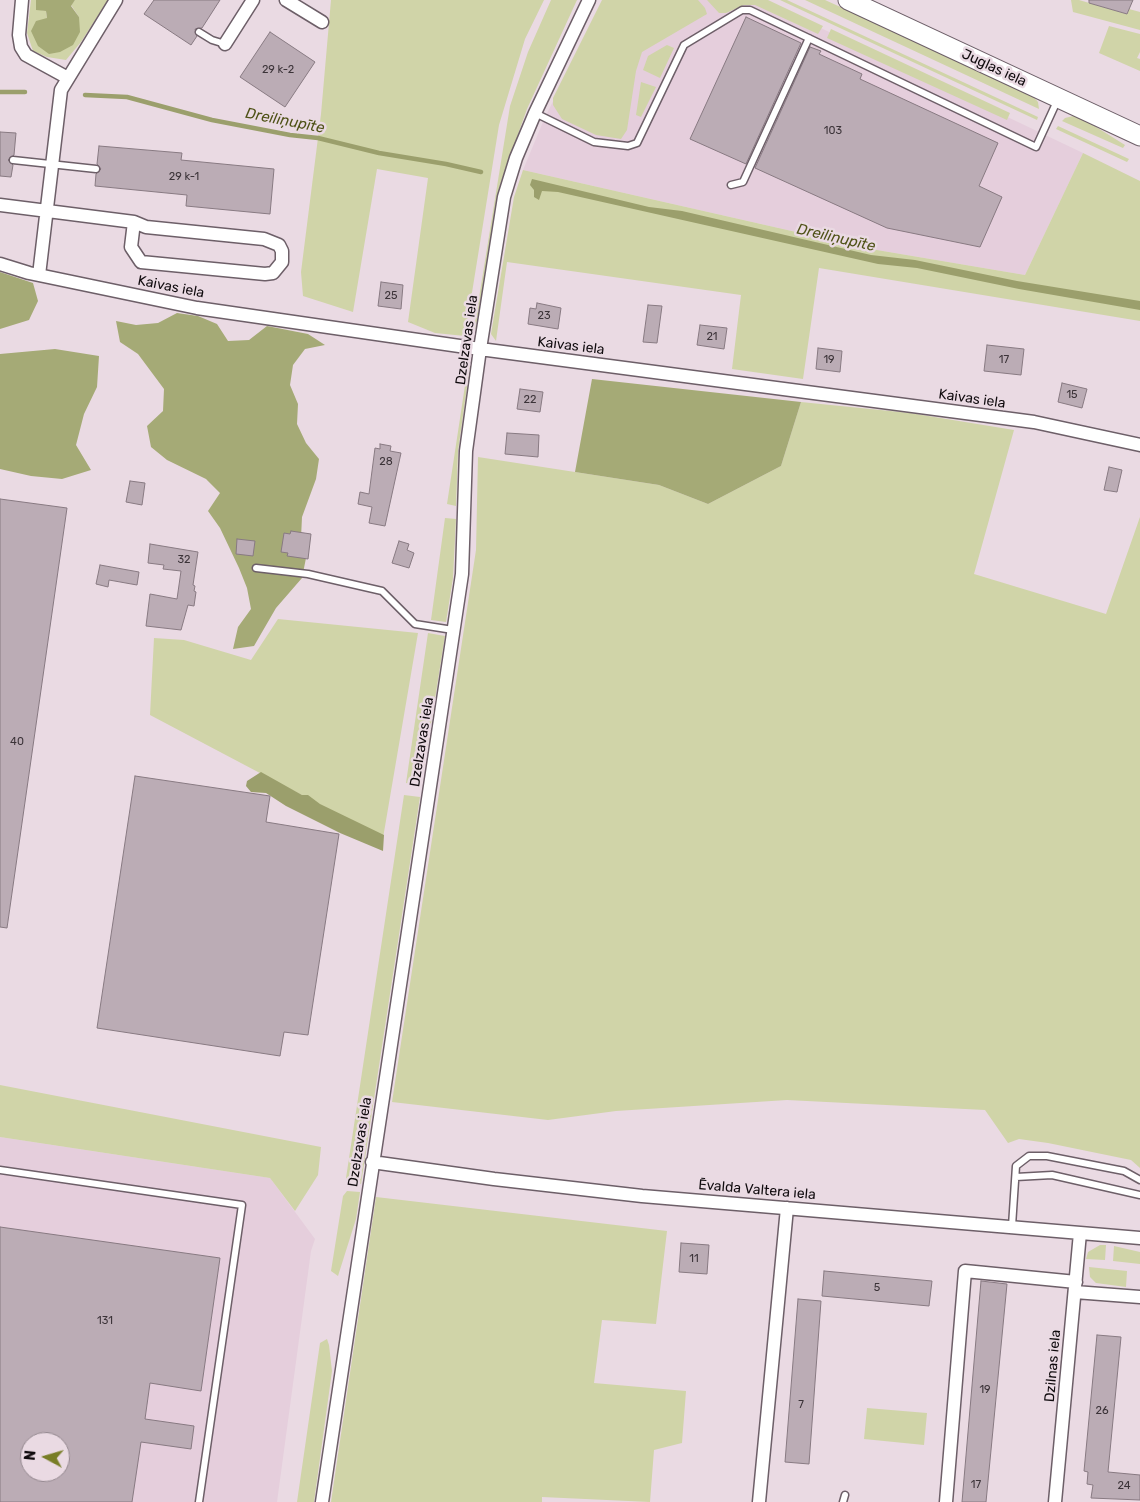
<!DOCTYPE html>
<meta charset="utf-8">
<style>
body{margin:0}
#map{position:relative;width:1140px;height:1502px;overflow:hidden;background:#eadae3;font-family:Rubik,sans-serif}
canvas{display:block}
.north{position:absolute;left:20px;top:1432px;width:50px;height:50px;box-sizing:border-box;background:#eadae3;border:1px solid #93878e;border-radius:50%;rotate:276deg;font-size:14px;font-weight:700;line-height:20px;text-align:center;color:#100b0e}
.north::after{content:'';display:block;margin:auto;width:18px;height:22px;background:#787d26;clip-path:polygon(50% 0,100% 100%,50% 72%,0 100%)}
</style>
<div id="map">
<canvas width="1140" height="1502"></canvas>
<div class="north">N</div>
</div>
<script>
const g = document.querySelector('canvas').getContext('2d');
g.lineJoin = 'round';
function fillPath(path, color) {
  g.fillStyle = color;
  g.fill(path, 'evenodd');
}
function poly(rows) {
  const path = new Path2D();
  for (const r of rows) {
    path.moveTo(r[0], r[1]);
    for (let i = 2; i < r.length; i += 2) path.lineTo(r[i], r[i + 1]);
  }
  return path;
}
function stroke(path, color, width, dash) {
  g.strokeStyle = color;
  g.lineWidth = width;
  g.lineCap = dash ? 'butt' : 'round';
  g.setLineDash(dash || []);
  g.stroke(path);
}
function label(font, color, halo, rows, align = 'center') {
  g.font = font + ' Rubik,sans-serif';
  g.lineWidth = 5;
  g.setLineDash([]);
  g.textBaseline = 'middle';
  g.strokeStyle = halo;
  g.fillStyle = color;
  for (const [text, x, y, turn = 0] of rows) {
    g.save();
    g.translate(x, y);
    g.rotate((+turn || 0) * Math.PI / 180);
    g.textAlign = isNaN(turn) ? turn : align;
    if (halo) g.strokeText(text, 0, 0);
    g.fillText(text, 0, 0);
    g.restore();
  }
}
fillPath(poly([
 [605,0,762,0,1083,153,1025,275,871,249,523,170,545,117],
 [0,1137,270,1178,315,1239,311,1251,277,1502,0,1502],
 [30,1442,60,1442,60,1472,30,1472]
]), '#e5cedc');
fillPath(poly([
 [31,0,36,0,36,9,46,11,47,18,79,17,71,5,75,0,108,0,81,42,66,60,47,57,33,51,27,33],
 [331,0,544,0,525,39,499,125,465,336,435,333,408,322,428,178,377,169,353,312,303,296,301,272,321,114],
 [551,0,577,0,527,109,500,185,476,326,473,335,510,106,528,52],
 [602,0,698,0,705,8,707,14,642,52,636,71,627,130,621,139,596,135,562,119,553,105,553,98],
 [707,0,768,0,823,26,818,34,755,5,744,5,726,13,719,13],
 [780,0,787,0,1038,117,1037,120],
 [805,0,825,0,1030,93,1038,102,1039,109],
 [1071,0,1079,0,1127,14,1129,9,1140,12,1140,30,1073,12],
 [1109,26,1140,34,1140,52,1137,58,1140,59,1140,71,1099,53],
 [831,29,1010,113,1007,120,827,38],
 [667,45,674,48,660,78,643,70,648,56],
 [641,82,656,87,641,117,636,115],
 [1077,115,1125,145,1123,148,1062,121,1065,118],
 [1058,126,1129,159,1127,162,1056,129],
 [1083,153,1140,181,1140,321,819,268,803,379,732,369,741,295,507,262,496,341,491,334,514,197,523,170,871,249,1025,275],
 [469,359,470,366,458,451,456,506,447,504],
 [801,402,910,413,1014,430,974,574,1106,614,1140,517,1140,1168,1131,1160,1048,1143,1019,1139,1008,1143,985,1110,787,1100,616,1111,548,1120,392,1102,476,550,478,457,659,485,708,504,781,466],
 [445,518,456,519,453,578,446,622,431,620],
 [278,619,418,633,383,838,150,715,154,638,184,640,251,660],
 [428,633,445,636,421,786,406,783],
 [404,795,420,797,361,1184,351,1183,346,1178],
 [0,1085,321,1147,318,1175,295,1211,270,1178,0,1137],
 [347,1191,360,1192,356,1219,338,1276,331,1271,343,1196],
 [376,1197,667,1231,656,1324,602,1320,594,1383,686,1391,682,1443,654,1450,650,1502,542,1497,542,1502,331,1502],
 [1100,1245,1106,1245,1105,1260,1086,1259,1088,1252],
 [1114,1246,1140,1252,1140,1264,1113,1261],
 [1089,1267,1127,1271,1126,1287,1096,1283,1090,1277],
 [327,1339,329,1345,332,1371,314,1502,297,1502,320,1343],
 [867,1408,927,1413,924,1445,864,1439]
]), '#d0d4a8');
fillPath(poly([
 [36,0,75,0,71,6,79,17,80,32,73,45,60,52,49,54,38,46,31,31,36,21,47,18,46,11,36,10],
 [0,272,33,283,38,301,29,320,0,329],
 [177,313,198,316,217,324,228,341,249,340,267,326,308,334,325,345,305,349,293,365,290,385,298,404,297,424,306,443,319,459,316,479,302,517,301,538,306,558,302,578,276,608,254,646,233,649,238,627,251,609,247,588,239,568,220,528,208,511,220,493,206,479,167,460,151,447,147,426,163,411,164,389,138,354,120,342,116,321,136,325,158,323],
 [55,349,99,356,97,387,84,414,76,445,91,470,62,479,31,476,0,469,0,354],
 [592,379,801,402,781,466,708,504,659,485,575,472]
]), '#a5aa76');
fillPath(poly([
 [532,179,649,207,682,211,871,255,915,260,1017,281,1140,301,1140,310,1019,289,917,268,878,264,558,192,542,191,539,200,534,197,534,190,530,185],
 [261,772,302,795,308,795,320,804,384,835,383,851,340,833,286,806,266,793,251,792,246,786,247,781]
]), '#9b9f6c');
stroke(poly([
 [0,92,25,92],
 [85,95,127,97,212,120,290,135,318,138,379,153,446,164,481,172]
]), '#9b9f6c', 4.5);
const building = poly([
 [154,0,220,0,202,28,195,29,197,36,191,45,144,14,154,0],
 [1089,0,1133,0,1127,14,1089,3,1089,0],
 [746,17,801,43,746,164,690,139,746,17],
 [270,32,315,62,285,107,240,77,270,32],
 [810,47,821,51,819,54,862,74,860,79,998,143,979,186,1002,197,980,247,887,228,755,168,810,47],
 [0,132,16,133,14,155,8,160,13,165,11,177,0,176,0,132],
 [99,146,182,153,181,160,274,169,270,214,186,206,187,195,95,186,96,174,101,169,97,164,99,146],
 [381,282,403,285,401,309,378,306,381,282],
 [537,303,561,308,558,329,528,324,530,308,536,309,537,303],
 [648,305,662,306,657,343,643,342,648,305],
 [700,325,727,328,724,349,697,345,700,325],
 [987,345,1024,349,1021,375,984,371,987,345],
 [818,348,842,351,840,372,816,369,818,348],
 [1062,383,1087,389,1082,408,1058,402,1062,383],
 [520,389,543,392,540,412,517,409,520,389],
 [507,433,539,435,538,457,505,454,507,433],
 [380,444,391,446,390,451,401,453,385,526,369,523,372,507,358,504,360,492,369,494,375,448,380,449,380,444],
 [1109,467,1122,470,1117,492,1104,490,1109,467],
 [130,481,145,483,142,505,126,502,130,481],
 [0,499,67,508,7,928,0,927,0,499],
 [291,531,311,534,308,559,287,556,288,553,281,552,284,533,290,534,291,531],
 [237,539,255,541,253,556,236,554,237,539],
 [399,541,409,544,407,550,414,553,409,568,392,563,399,541],
 [150,544,198,552,193,585,195,586,194,591,196,592,194,606,188,605,181,630,146,626,150,594,177,599,181,571,163,569,164,565,148,563,150,544],
 [100,565,139,572,137,585,109,580,108,587,96,584,100,565],
 [135,776,270,796,266,822,339,834,308,1035,284,1032,280,1056,97,1028,135,776],
 [0,1227,220,1258,201,1391,150,1383,145,1419,194,1426,191,1449,141,1442,132,1502,0,1502,0,1227],
 [30,1442,60,1442,60,1472,30,1472,30,1442],
 [681,1243,709,1245,707,1274,679,1272,681,1243],
 [824,1271,932,1281,929,1306,822,1296,824,1271],
 [981,1281,1007,1284,986,1502,962,1502,981,1281],
 [798,1299,821,1301,809,1464,785,1462,798,1299],
 [1097,1335,1121,1337,1108,1472,1140,1475,1140,1500,1091,1498,1093,1485,1087,1484,1088,1472,1084,1471,1097,1335]
]);
fillPath(building, '#bbacb5');
stroke(building, '#887a82', 1);
const lane = poly([
 [199,32,212,40,225,44],
 [535,113,594,142,628,146,637,143,684,45,742,10,750,10,1036,147,1058,99],
 [13,160,96,169],
 [731,185,743,182,809,38],
 [256,568,308,574,382,591,415,624,453,630],
 [0,1170,242,1205,199,1502],
 [1016,1177,1052,1175,1140,1195],
 [1012,1226,1016,1166,1029,1156,1047,1156,1124,1171,1140,1180],
 [843,1502,845,1495]
]);
const street = poly([
 [22,0,19,35,21,47,26,55,68,78],
 [286,0,322,22],
 [225,44,253,0],
 [0,205,134,222,146,227,264,239,279,245,282,251,282,262,273,273,265,274,141,262,131,247,134,222],
 [0,264,29,273,197,308,480,349,1034,422,1140,445],
 [39,275,61,90,116,0],
 [372,1162,494,1179,642,1196,1140,1238],
 [1075,1292,1140,1297],
 [322,1502,462,574,466,451,480,349,504,197,516,158,535,113,589,0],
 [759,1502,787,1208],
 [946,1502,965,1271,1076,1282],
 [1055,1502,1080,1233]
]);
const primary = poly([
 [848,0,1140,136]
]);
stroke(lane, '#6d5f68', 9);
stroke(street, '#6d5f68', 15);
stroke(primary, '#6d5f68', 21);
stroke(lane, '#fff', 6);
stroke(street, '#fff', 12);
stroke(primary, '#fff', 19);
label('11px', '#3b3338', null, [
 ["29 k-2",278,70],
 ["103",833,131],
 ["29 k-1",184,177],
 ["25",391,296],
 ["23",544,316],
 ["21",712,337],
 ["19",829,360],
 ["17",1004,360],
 ["15",1072,395],
 ["22",530,400],
 ["28",386,462],
 ["32",184,560],
 ["40",17,742],
 ["11",694,1259],
 ["5",877,1288],
 ["131",105,1321],
 ["19",985,1390],
 ["7",801,1405],
 ["26",1102,1411],
 ["17",976,1485],
 ["24",1124,1486]
]);
label('14px', '#100b0e', '#eadae3', [
 ["Juglas iela",994,68,25],
 ["Kaivas iela",171,287,11],
 ["Dzelzavas iela",467,340,-82],
 ["Kaivas iela",571,346,7],
 ["Kaivas iela",972,399,8],
 ["Dzelzavas iela",422,742,-81],
 ["Dzelzavas iela",360,1142,-81],
 ["Ēvalda Valtera iela",757,1190,5],
 ["Dzilnas iela",1053,1366,-85]
]);
label('italic 15px', '#4f5217', '#eadae3', [
 ["Dreiliņupīte",285,121,11],
 ["Dreiliņupīte",836,238,13]
]);
</script>
